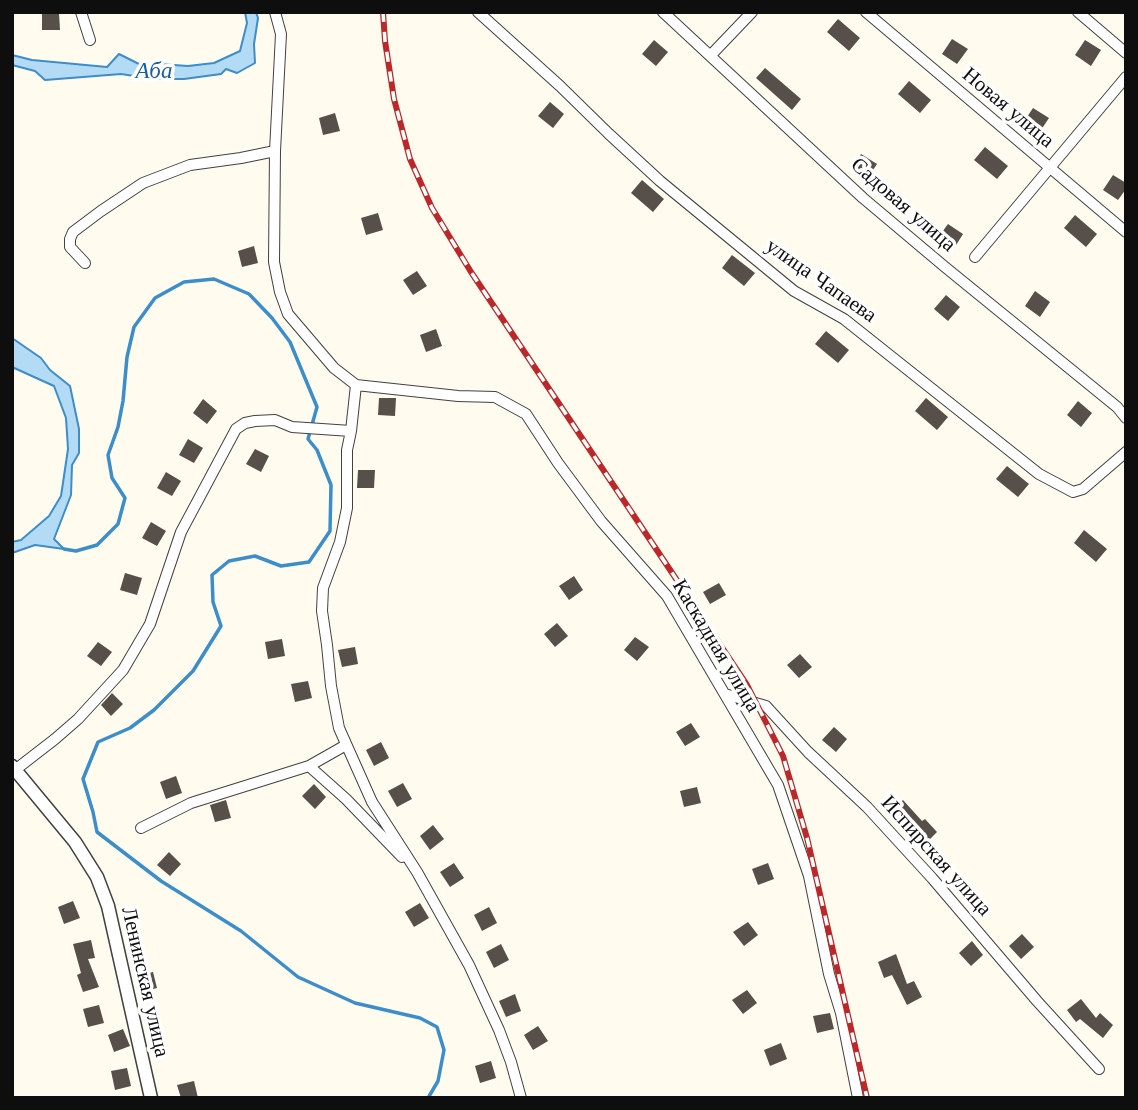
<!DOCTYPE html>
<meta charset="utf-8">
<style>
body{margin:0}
#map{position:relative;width:1138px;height:1110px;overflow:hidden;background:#fffcef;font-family:"Libre Baskerville",serif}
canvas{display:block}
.frame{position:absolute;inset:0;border:14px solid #0e0e0e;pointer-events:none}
</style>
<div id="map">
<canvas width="1138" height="1110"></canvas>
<div class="frame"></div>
</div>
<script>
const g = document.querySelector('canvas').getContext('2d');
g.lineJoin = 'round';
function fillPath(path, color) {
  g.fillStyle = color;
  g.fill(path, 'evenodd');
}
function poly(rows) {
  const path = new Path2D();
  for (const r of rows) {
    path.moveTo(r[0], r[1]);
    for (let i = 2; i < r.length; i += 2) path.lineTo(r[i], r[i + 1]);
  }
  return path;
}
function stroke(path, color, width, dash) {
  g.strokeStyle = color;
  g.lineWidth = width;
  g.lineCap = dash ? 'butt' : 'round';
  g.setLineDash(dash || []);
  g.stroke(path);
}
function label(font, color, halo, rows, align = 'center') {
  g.font = font + ' "Libre Baskerville",serif';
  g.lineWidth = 7;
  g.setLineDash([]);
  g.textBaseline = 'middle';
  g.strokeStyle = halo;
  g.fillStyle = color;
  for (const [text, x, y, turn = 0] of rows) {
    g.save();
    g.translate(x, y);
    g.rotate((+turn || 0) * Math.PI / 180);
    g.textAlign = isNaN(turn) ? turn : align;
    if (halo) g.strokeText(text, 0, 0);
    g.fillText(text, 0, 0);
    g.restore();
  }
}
const water = poly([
 [245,12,256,12,258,18,254,44,255,63,237,73,226,69,221,74,184,79,154,79,121,74,45,80,35,71,12,65,12,55,32,60,107,67,119,54,145,67,160,64,188,66,214,63,240,51,247,23,245,12],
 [12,338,41,358,50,370,70,386,79,429,79,453,72,465,71,495,54,539,64,549,35,545,12,553,12,542,21,540,49,516,61,496,68,449,66,418,54,386,12,367,12,338]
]);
fillPath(water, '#b4dbf5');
stroke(water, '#3c8dcb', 2);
stroke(poly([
 [64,549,76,551,97,545,118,524,125,498,112,478,108,455,118,427,123,401,127,357,134,327,155,298,184,282,214,279,249,294,272,318,290,342,317,407,308,439,317,450,331,485,330,531,309,562,281,566,255,556,229,561,212,575,213,602,221,626,193,671,154,710,130,728,98,742,83,779,93,812,97,832,161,881,241,931,298,977,355,1003,420,1018,437,1027,444,1050,438,1081,428,1098]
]), '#3c8dcb', 3.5);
fillPath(poly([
 [42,13,59,13,60,30,42,30],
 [838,19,860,38,849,51,827,32],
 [952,39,968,49,957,64,942,54],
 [654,40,668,52,656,66,642,54],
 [1085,40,1101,50,1091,66,1075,55],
 [765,68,801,99,792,110,756,78],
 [909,81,931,100,920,113,898,94],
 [550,102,564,114,553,128,538,116],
 [1033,108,1049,118,1039,133,1023,123],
 [335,113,340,131,323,135,319,118],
 [985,147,1008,166,997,179,974,160],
 [861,154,877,164,867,179,851,169],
 [1113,175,1126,183,1126,189,1118,200,1103,190],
 [642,180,664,199,653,212,631,193],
 [378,213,383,230,366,235,361,218],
 [1075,215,1097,234,1086,247,1064,228],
 [948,224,963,234,953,250,937,239],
 [254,246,258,263,242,267,238,251],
 [732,255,755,273,744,286,722,268],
 [417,271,427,286,413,295,403,280],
 [1035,291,1050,302,1040,317,1025,306],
 [946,295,960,307,948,321,934,309],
 [436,329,442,346,426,352,420,335],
 [826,331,849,350,838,363,815,344],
 [379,398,396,398,395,416,378,415],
 [926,398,948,417,937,430,915,411],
 [203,399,217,411,207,424,193,413],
 [1078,401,1092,413,1081,427,1067,415],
 [188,439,203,448,194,463,179,455],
 [255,449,269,456,261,472,246,464],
 [1007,466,1029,484,1018,497,996,479],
 [358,470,375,470,374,488,357,488],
 [166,472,181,481,172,496,157,488],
 [151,522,166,531,157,546,142,538],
 [1084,530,1107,549,1096,562,1074,543],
 [125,573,142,578,137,595,120,590],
 [574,576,583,590,569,600,559,586],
 [719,583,726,595,710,604,703,592],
 [557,623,568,636,555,647,544,634],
 [635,637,649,647,637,661,624,650],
 [282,639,285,656,268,659,265,642],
 [98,642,112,652,101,666,87,656],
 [355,647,358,664,342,667,338,650],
 [800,654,812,667,799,678,787,665],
 [308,681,312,698,295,702,291,684],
 [112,693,123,704,111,716,101,705],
 [691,723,700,737,685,746,676,732],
 [834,727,847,739,836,752,822,740],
 [381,742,389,758,374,766,366,750],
 [176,776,182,793,166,799,160,782],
 [403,783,412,799,397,807,388,791],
 [314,784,326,797,315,809,302,796],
 [697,787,701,803,684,807,680,791],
 [226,800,231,818,215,822,210,805],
 [903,800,922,821,925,819,937,832,925,844,905,823,903,825,890,812],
 [433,825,444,839,430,850,420,836],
 [169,852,181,864,170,876,157,865],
 [454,863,464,878,450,887,440,872],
 [768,863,774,879,758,885,752,869],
 [73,901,80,918,64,924,58,907],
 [420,903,429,918,414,927,405,912],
 [489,907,497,923,482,931,474,915],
 [748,922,758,935,744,946,733,932],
 [1022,934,1034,947,1021,959,1009,946],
 [91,940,95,958,88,959,99,987,83,992,77,975,81,973,73,944],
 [972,941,983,955,971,966,959,953],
 [501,944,509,960,494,968,486,952],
 [896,954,907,984,914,981,922,997,907,1005,892,975,884,978,878,962],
 [153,972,157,988,141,992,137,976],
 [747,990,757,1003,743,1014,732,1000],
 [515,994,521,1011,506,1017,499,1001],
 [1081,999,1096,1018,1100,1013,1113,1025,1103,1038,1080,1019,1076,1022,1067,1010],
 [99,1005,104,1023,88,1027,83,1009],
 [830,1013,834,1029,817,1033,813,1016],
 [538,1026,548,1041,533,1050,524,1035],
 [123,1029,130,1046,114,1052,108,1035],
 [781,1043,787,1059,770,1066,764,1050],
 [491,1061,496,1078,480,1083,475,1066],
 [127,1068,131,1086,115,1090,111,1071],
 [194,1081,198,1098,181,1098,177,1085]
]), '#564f4a');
const minor = poly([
 [81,12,90,40],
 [275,12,281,34,275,151],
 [478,12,560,86,609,134,660,181,794,291,844,319,1039,474,1073,492,1083,489,1126,452],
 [663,12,863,198,945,267,1117,407,1126,418],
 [866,12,1126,232],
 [1078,12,1126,53],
 [710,56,752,12],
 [975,257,1126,77],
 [356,385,458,396,495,397,526,414,558,463,601,521,667,596,778,785,809,876,829,974,841,1013,858,1098],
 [351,431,347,450,347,508,340,542,323,588,322,611,327,645,331,686,339,728,372,802,417,872,469,965,499,1030,511,1062,521,1098],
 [725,694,766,706,808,752,867,807,932,878,1037,1001,1099,1069],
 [309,766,346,799,402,857],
 [15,770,55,739,78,719,123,670,150,624,181,532,236,429,245,423,255,421,275,420,292,427,351,431,356,385,334,368,288,314,280,292,274,262,275,151,241,158,190,165,143,183,101,211,73,232,70,239,70,247,85,263],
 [141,828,191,803,309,766,346,745]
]);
const tertiary = poly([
 [12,766,75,842,97,877,108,906,151,1098]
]);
stroke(minor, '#414141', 12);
stroke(tertiary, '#414141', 15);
stroke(minor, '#fff', 10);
stroke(tertiary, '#fff', 12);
const rail = poly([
 [383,12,385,41,394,99,410,159,432,208,471,272,747,685,783,756,807,838,867,1098]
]);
stroke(rail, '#bc2729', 6);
stroke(rail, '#fff', 3.5, [10]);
label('21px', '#0e0e0e', '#fff', [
 ["Новая улица",1008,108,40],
 ["Садовая улица",903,205,41],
 ["улица Чапаева",821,281,35],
 ["Каскадная улица",716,646,59],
 ["Испирская улица",936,856,48],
 ["Ленинская улица",145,982,77]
]);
label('italic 23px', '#185f9e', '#fff', [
 ["Аба",154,72]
]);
</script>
